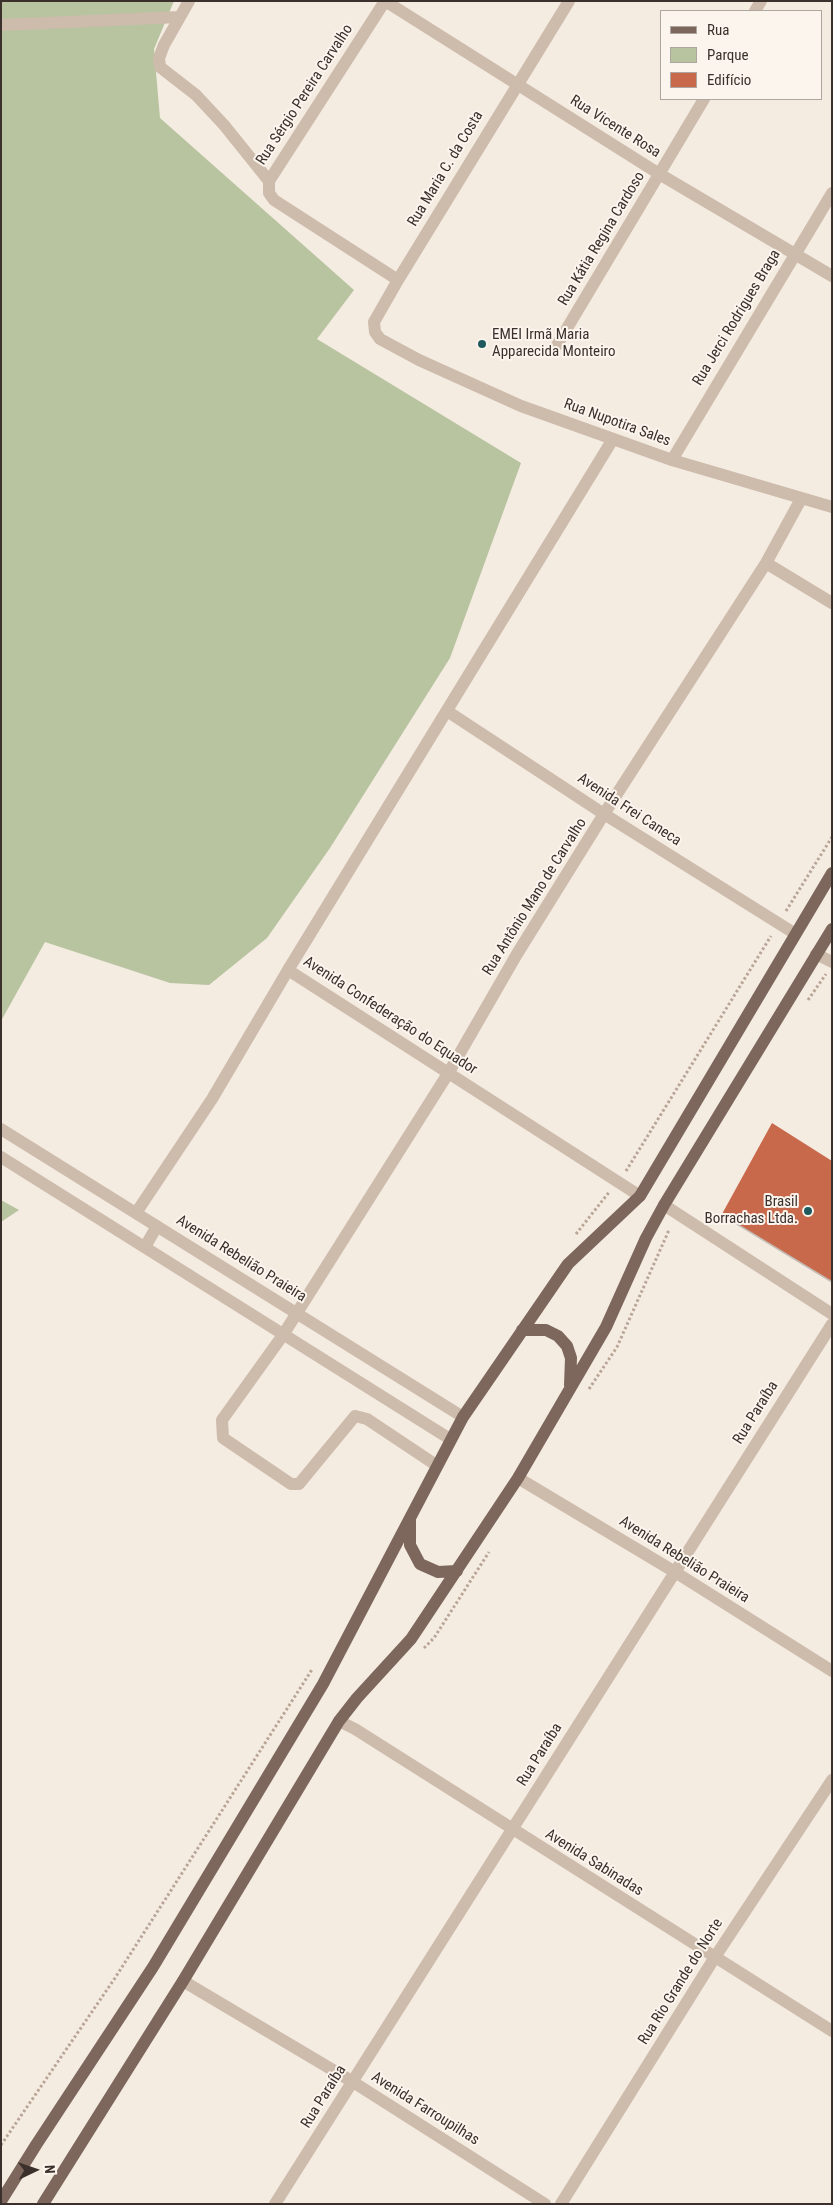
<!DOCTYPE html>
<meta charset="utf-8">
<style>
body{margin:0}
#map{position:relative;width:833px;height:2205px;overflow:hidden;background:#f4ebe1;font-family:"Roboto Condensed",sans-serif}
canvas{display:block}
.frame{position:absolute;inset:0;border:2px solid #3b302b;pointer-events:none}
.legend{position:absolute;left:660px;top:10px;width:162px;height:90px;box-sizing:border-box;background:#fbf5ee;border:1px solid #aea6a0;margin:0;padding:6px 9px;list-style:none;font-size:15px;color:#3b302b}
.legend li{display:flex;align-items:center;gap:10px;height:25px}
.legend b{width:25px;border:1px solid #aea6a0}
.north{position:absolute;left:10px;top:2145px;width:50px;height:50px;-webkit-text-stroke:4px #fbf5ee;paint-order:stroke;rotate:87deg;font-size:14px;font-weight:700;line-height:20px;text-align:center;color:#3b302b}
.north::after{content:'';display:block;margin:auto;width:18px;height:22px;background:#3b302b;clip-path:polygon(50% 0,100% 100%,50% 72%,0 100%)}
</style>
<div id="map">
<canvas width="833" height="2205"></canvas>
<div class="frame"></div>
<ul class="legend">
<li><b style="height:6px;background:#7d675c"></b>Rua</li>
<li><b style="height:14px;background:#b8c4a0"></b>Parque</li>
<li><b style="height:14px;background:#c8694b"></b>Edifício</li>
</ul>
<div class="north">N</div>
</div>
<script>
const g = document.querySelector('canvas').getContext('2d');
g.lineJoin = 'round';
function fillPath(path, color) {
  g.fillStyle = color;
  g.fill(path, 'evenodd');
}
function poly(rows) {
  const path = new Path2D();
  for (const r of rows) {
    path.moveTo(r[0], r[1]);
    for (let i = 2; i < r.length; i += 2) path.lineTo(r[i], r[i + 1]);
  }
  return path;
}
function stroke(path, color, width, dash) {
  g.strokeStyle = color;
  g.lineWidth = width;
  g.lineCap = dash ? 'butt' : 'round';
  g.setLineDash(dash || []);
  g.stroke(path);
}
function label(font, color, halo, rows, align = 'center') {
  g.font = font + ' "Roboto Condensed",sans-serif';
  g.lineWidth = 4;
  g.setLineDash([]);
  g.textBaseline = 'middle';
  g.strokeStyle = halo;
  g.fillStyle = color;
  for (const [text, x, y, turn = 0] of rows) {
    g.save();
    g.translate(x, y);
    g.rotate((+turn || 0) * Math.PI / 180);
    g.textAlign = isNaN(turn) ? turn : align;
    if (halo) g.strokeText(text, 0, 0);
    g.fillText(text, 0, 0);
    g.restore();
  }
}
fillPath(poly([
 [1,1,174,1,154,49,160,118,354,290,317,339,521,463,450,658,330,848,267,938,209,985,170,983,45,942,1,1021],
 [1,1200,19,1210,1,1222]
]), '#b8c4a0');
fillPath(poly([
 [832,1163,832,1283,732,1222,723,1214]
]), '#0003');
fillPath(poly([
 [772,1123,832,1161,832,1281,722,1214]
]), '#c8694b');
stroke(poly([
 [786,911,832,837],
 [808,1000,826,974],
 [626,1171,771,936],
 [576,1234,610,1191],
 [589,1389,617,1347,669,1230],
 [424,1648,434,1638,489,1552],
 [1,2145,115,1978,313,1668]
]), '#b9a596', 3, [2.5, 2.5]);
stroke(poly([
 [189,1,164,45,159,58,160,67,196,95,224,125,269,181,269,193,274,200,398,280],
 [385,1,661,175,832,276],
 [569,1,398,280,374,322,375,332,380,339,419,360,521,406,672,460,832,507],
 [755,11,761,1],
 [1,25,179,17],
 [269,181,385,1],
 [557,345,704,99],
 [672,460,832,193],
 [766,563,832,603],
 [447,711,604,814,794,933],
 [816,954,832,962],
 [288,970,613,439],
 [1,1129,463,1417],
 [1,1157,450,1439],
 [664,1205,832,1314],
 [136,1213,212,1099,288,970,640,1196],
 [145,1247,157,1226],
 [436,1465,367,1419,355,1416,299,1484,291,1484,223,1438,222,1420,283,1335,449,1072,517,954,604,814,766,563,801,499],
 [518,1478,675,1572,832,1671],
 [339,1721,355,1729,832,2031],
 [183,1981,353,2082,545,2204],
 [275,2204,832,1324],
 [561,2204,715,1957,832,1780]
]), '#cdbbac', 12);
stroke(poly([
 [522,1330,546,1330,558,1336,567,1346,571,1358,570,1385],
 [410,1519,410,1545,420,1564,438,1572,457,1571],
 [1,2201,36,2145,153,1967,323,1684,463,1417,568,1264,640,1196,832,873],
 [43,2204,183,1981,339,1721,357,1698,411,1639,518,1478,606,1327,646,1238,664,1205,832,929]
]), '#7d675c', 12);
for (const [x, y, r, color] of [
 [482,344,5,"#1f5a5e"],
 [808,1211,5,"#1f5a5e"]
]) {
  const dot = new Path2D();
  dot.arc(x, y, r, 0, 2 * Math.PI);
  g.fillStyle = color;
  g.fill(dot);
  stroke(dot, '#fbf5ee', 2);
}
label('15px', '#3b302b', '#fbf5ee', [
 ["Rua Sérgio Pereira Carvalho",305,95,-57],
 ["Rua Vicente Rosa",615,127,32],
 ["Rua Maria C. da Costa",446,169,-59],
 ["Rua Kátia Regina Cardoso",602,239,-59],
 ["Rua Jerci Rodrigues Braga",737,318,-59],
 ["Rua Nupotira Sales",617,423,20],
 ["Avenida Frei Caneca",629,810,33],
 ["Rua Antônio Mano de Carvalho",535,897,-58],
 ["Avenida Confederação do Equador",390,1016,33],
 ["Avenida Rebelião Praieira",241,1259,32],
 ["Rua Paraíba",756,1413,-58],
 ["Avenida Rebelião Praieira",684,1560,32],
 ["Rua Paraíba",540,1755,-58],
 ["Avenida Sabinadas",594,1863,32],
 ["Rua Rio Grande do Norte",681,1982,-58],
 ["Rua Paraíba",324,2097,-58],
 ["Avenida Farroupilhas",425,2109,32]
]);
label('15px', '#3b302b', '#fbf5ee', [
 ["EMEI Irmã Maria",492,335],
 ["Apparecida Monteiro",492,352],
 ["Brasil",798,1202,"right"],
 ["Borrachas Ltda.",798,1219,"right"]
], 'left');
</script>
